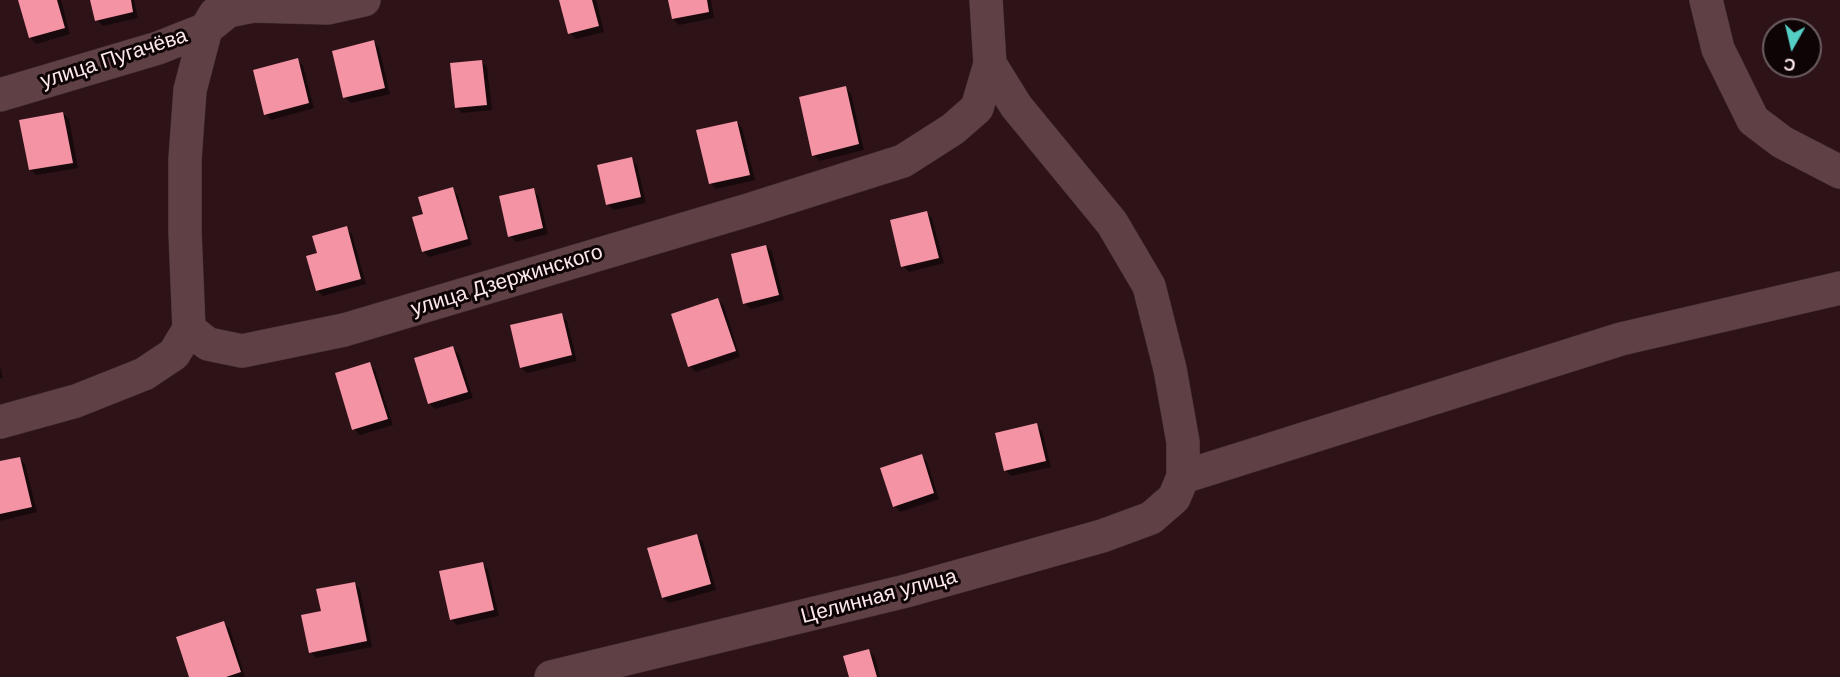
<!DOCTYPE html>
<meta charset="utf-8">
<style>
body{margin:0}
#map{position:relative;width:1840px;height:677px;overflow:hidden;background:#2d1318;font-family:Arial,sans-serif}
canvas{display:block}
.north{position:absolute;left:1762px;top:18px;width:60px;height:60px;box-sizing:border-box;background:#0e0405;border:2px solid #6d5f61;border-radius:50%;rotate:188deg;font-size:16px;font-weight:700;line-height:24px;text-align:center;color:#fce8ea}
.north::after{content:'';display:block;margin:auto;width:21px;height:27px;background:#55cec6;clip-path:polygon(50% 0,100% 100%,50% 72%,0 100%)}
</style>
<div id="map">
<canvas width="1840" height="677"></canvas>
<div class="north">С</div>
</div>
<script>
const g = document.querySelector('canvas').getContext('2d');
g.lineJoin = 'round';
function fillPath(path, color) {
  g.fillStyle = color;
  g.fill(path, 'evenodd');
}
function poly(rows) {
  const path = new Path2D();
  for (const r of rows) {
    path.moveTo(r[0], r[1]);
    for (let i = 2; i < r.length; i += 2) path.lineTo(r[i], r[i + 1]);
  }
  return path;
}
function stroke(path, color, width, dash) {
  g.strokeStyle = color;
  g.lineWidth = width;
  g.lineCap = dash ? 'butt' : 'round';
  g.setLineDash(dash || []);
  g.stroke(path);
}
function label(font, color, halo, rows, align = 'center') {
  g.font = font + ' Arial,sans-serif';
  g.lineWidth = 6;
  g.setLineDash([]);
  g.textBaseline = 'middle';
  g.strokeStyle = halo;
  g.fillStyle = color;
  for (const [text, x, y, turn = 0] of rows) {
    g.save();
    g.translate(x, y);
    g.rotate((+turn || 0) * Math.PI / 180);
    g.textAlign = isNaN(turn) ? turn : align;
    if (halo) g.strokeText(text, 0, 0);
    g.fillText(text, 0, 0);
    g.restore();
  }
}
fillPath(poly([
 [23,0,61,0,70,34,36,44,31,38,20,1],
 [92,0,134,0,138,18,103,26,97,20],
 [561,0,596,0,604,32,576,39,570,33],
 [669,0,711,0,714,18,679,25,673,19],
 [374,42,379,48,390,94,351,103,345,97],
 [297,60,303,66,314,108,271,120,266,114],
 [481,61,487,67,492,110,462,113,456,107],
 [846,88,851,94,864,150,820,161,814,155],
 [63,113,69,119,78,168,36,175,30,169],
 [737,122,742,128,755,180,716,189,710,183],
 [631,159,637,165,646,203,614,210,608,205],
 [452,189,458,195,472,245,429,257,423,251,425,215],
 [533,190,539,196,548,234,516,242,510,236],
 [926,213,932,218,944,263,909,272,903,266],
 [346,228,352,234,366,284,323,296,317,290,319,254],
 [766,246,772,252,784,300,751,309,745,303],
 [718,300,724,306,740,357,696,372,690,366],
 [561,315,567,321,577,361,527,373,521,367],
 [453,348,459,354,473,398,435,409,430,404,416,359],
 [369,364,375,370,393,425,360,435,354,429],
 [0,366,3,378,0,378],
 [1036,425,1042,431,1051,467,1011,476,1005,470],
 [921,456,927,462,939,499,900,512,895,506],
 [19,458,25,464,37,512,0,521,0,463],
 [697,536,703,542,716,590,669,603,663,598],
 [483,564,488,570,499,616,457,625,451,619],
 [354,583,360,589,372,647,316,658,311,652,323,612],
 [224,623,230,629,245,677,191,677],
 [869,651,875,657,880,677,850,677]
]), '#0007');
fillPath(poly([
 [18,0,57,0,65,28,29,38],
 [90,0,131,0,133,12,95,21],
 [559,0,592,0,599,26,568,34],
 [668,0,707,0,709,12,672,19],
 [374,40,385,88,343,98,332,51],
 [298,58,309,103,264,115,253,70],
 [482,60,487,105,455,108,450,63],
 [846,86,859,144,812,156,799,97],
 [63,112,73,163,29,170,19,120],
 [737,121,750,175,709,184,696,130],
 [632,157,641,197,606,205,597,165],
 [453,187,468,239,422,252,412,217,423,214,418,197],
 [534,188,543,228,508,237,499,196],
 [927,211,939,258,901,267,890,220],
 [347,226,361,279,316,291,306,256,317,253,312,236],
 [766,245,779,295,743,304,731,254],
 [718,298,736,351,688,367,671,314],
 [562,313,572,355,520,368,510,325],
 [453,346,468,392,428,404,414,358],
 [370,362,388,419,352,430,335,373],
 [1037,423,1046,461,1004,471,995,433],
 [922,454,934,493,893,507,880,468],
 [20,457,32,507,0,514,0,461],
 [697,534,711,584,662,598,647,548],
 [483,562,494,610,450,620,439,571],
 [355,582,367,641,309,653,301,615,321,611,316,589],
 [224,621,241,672,226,677,189,677,176,637],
 [869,649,877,677,849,677,843,656]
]), '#f393a4');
const minor = poly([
 [1706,0,1718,49,1753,120,1782,142,1840,172],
 [0,95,158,48,206,29,228,11,253,6,328,8,364,0],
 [189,329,185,232,185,159,190,90,206,29,215,14],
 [0,422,76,401,144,374,174,354,189,329,208,344,242,351,344,330,748,210,903,161,953,129,977,108,990,64],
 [1183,477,1621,339,1840,288],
 [551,677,906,591,1102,536,1151,518,1174,498,1183,477,1183,442,1170,369,1149,286,1112,223,1016,106,990,64,986,0]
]);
stroke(minor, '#422f32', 34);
stroke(minor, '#5f4044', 33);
label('21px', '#fce8ea', '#0e0405', [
 ["улица Пугачёва",114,59,-18],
 ["улица Дзержинского",507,281,-17],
 ["Целинная улица",879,597,-15]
]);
</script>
